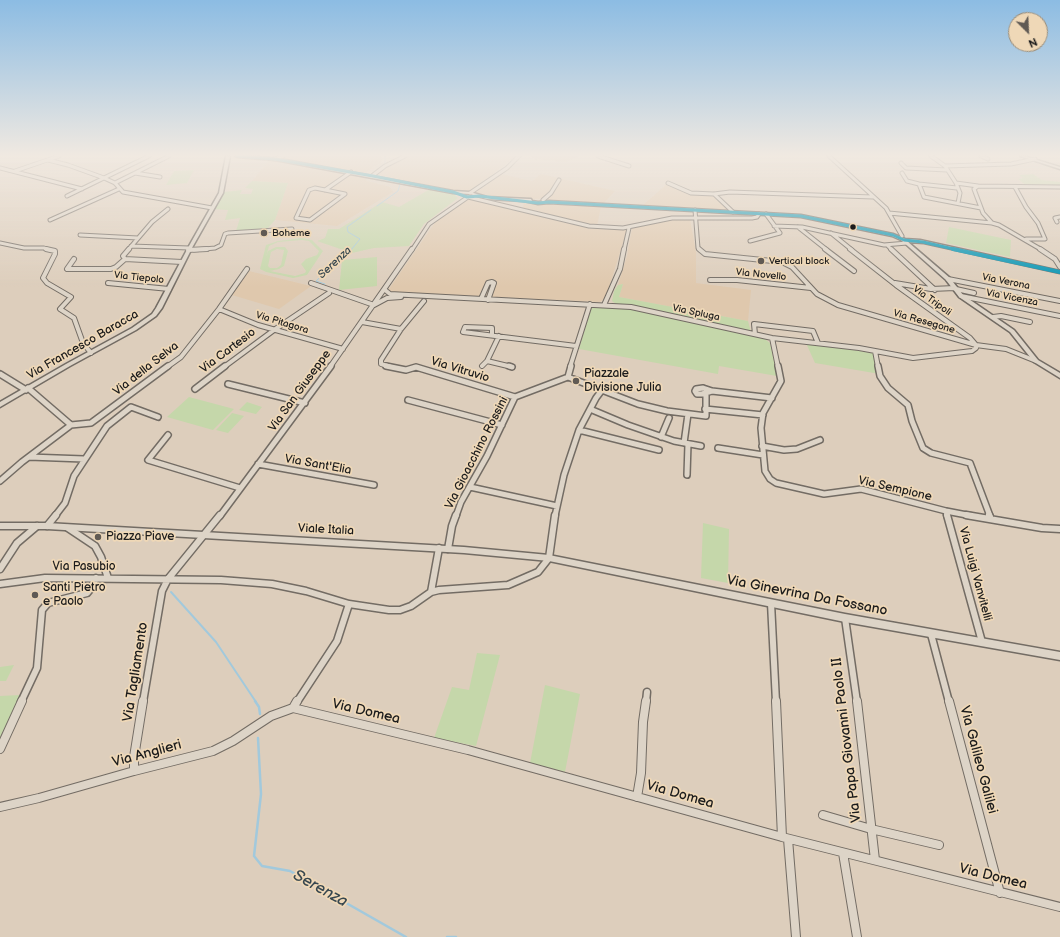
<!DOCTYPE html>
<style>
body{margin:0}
#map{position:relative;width:1060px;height:937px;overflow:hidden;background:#ddcebc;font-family:"Balsamiq Sans",sans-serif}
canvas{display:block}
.north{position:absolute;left:1008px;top:12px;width:40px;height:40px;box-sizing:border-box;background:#efd8b7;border:1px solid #9b8d79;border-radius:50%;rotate:156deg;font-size:11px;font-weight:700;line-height:16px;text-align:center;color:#1c1c1c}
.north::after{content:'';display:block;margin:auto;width:14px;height:18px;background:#605a54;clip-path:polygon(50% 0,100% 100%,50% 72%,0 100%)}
</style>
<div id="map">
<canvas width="1060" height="937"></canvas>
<div class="north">N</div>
</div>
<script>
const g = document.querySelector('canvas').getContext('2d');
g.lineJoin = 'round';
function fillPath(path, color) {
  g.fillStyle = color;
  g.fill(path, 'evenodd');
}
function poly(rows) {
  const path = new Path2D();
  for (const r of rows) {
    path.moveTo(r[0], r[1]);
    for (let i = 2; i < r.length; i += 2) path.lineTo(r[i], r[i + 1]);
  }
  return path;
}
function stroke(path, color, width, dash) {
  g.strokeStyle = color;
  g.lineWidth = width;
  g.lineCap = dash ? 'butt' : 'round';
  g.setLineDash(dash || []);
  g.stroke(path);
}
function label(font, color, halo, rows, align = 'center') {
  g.font = font + ' "Balsamiq Sans",sans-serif';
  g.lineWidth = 3.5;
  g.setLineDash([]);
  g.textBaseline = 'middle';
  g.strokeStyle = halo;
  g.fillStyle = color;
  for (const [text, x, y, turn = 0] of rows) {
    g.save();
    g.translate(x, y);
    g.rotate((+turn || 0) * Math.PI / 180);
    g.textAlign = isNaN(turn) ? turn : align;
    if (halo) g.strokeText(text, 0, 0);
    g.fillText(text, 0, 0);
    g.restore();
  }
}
fillPath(poly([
 [287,156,380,156,382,162,365,173,279,158],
 [401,156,517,156,470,191,462,192,374,174],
 [530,156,579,156,565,162,535,159],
 [270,159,364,176,367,181,390,187,393,192,337,226,275,220,288,183,252,181],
 [501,174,532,181,541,174,615,191,604,203,548,200,544,198,528,200,501,198,477,193,477,192],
 [667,184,685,192,714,196,730,210,643,205],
 [466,199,483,201,488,204,591,229,627,230,606,297,600,302,391,292,389,289,436,221],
 [524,201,538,204,601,206,597,226,523,208],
 [671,219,690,219,696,252,696,283,751,290,748,321,619,297,623,284,618,285,627,256,632,228],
 [249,271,311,286,279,309,232,295]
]), '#dfc8ad');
fillPath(poly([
 [194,170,187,183,166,185,174,171],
 [1033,174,1042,180,1060,182,1060,186,1027,186,1018,179,1023,178,1019,175],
 [252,181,288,183,275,220,268,228,236,231,240,218,225,220,228,210,213,209,224,192,242,190,240,194,251,194,253,189,245,188],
 [430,189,454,194,458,198,424,224,409,246,374,248,352,253,317,241,325,238,328,229,339,229,382,202,399,207],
 [949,227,1011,240,1010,257,946,243],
 [302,238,312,240,323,251,307,275,293,278,266,272,260,269,266,245,278,241],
 [302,240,309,241,319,251,317,255,306,259,301,264,306,271,305,273,295,276,270,271,279,269,284,266,288,251,285,247,276,247,268,251,266,257,269,246,278,242],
 [277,249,284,250,281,265,277,268,270,268,268,266,271,252],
 [377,257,377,286,339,290,342,260],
 [623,284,619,297,748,321,751,332,656,310,616,304,612,301,614,291,618,285],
 [592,306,626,308,765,339,770,343,777,376,719,366,718,374,579,349],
 [806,343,873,353,880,374,815,363],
 [189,397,234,409,213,430,167,417],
 [247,402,262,407,256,414,239,410],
 [232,413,244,416,228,433,216,430],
 [703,523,729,529,728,583,701,578],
 [477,653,500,655,476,746,434,738,452,687,469,690],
 [14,665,6,681,0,681,0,667],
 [545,685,580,694,565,772,530,763],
 [20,695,0,738,0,696]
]), '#c5d7aa');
stroke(poly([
 [370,176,385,163,385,156],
 [377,206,398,191,400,184,398,182],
 [325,284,316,281,351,250,360,239,348,232,347,227,371,210]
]), '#a2c9dc', 1);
stroke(poly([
 [171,592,216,642,256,702]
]), '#a2c9dc', 2);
stroke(poly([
 [255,701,259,707,260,714],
 [258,738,261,794,254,856,262,866,290,871,406,937],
 [447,937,456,937]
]), '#a2c9dc', 2.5);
const streetFar4 = poly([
 [598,156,629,166],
 [829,156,886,208,902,236],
 [931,156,945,166,956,183,960,193,958,203],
 [981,156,988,159],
 [275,159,283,156],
 [48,160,68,165,104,178,115,183,123,192,212,208],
 [901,163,906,168,947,170],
 [945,166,1011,164,1035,159],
 [0,168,82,189],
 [15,171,59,156],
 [135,173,160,177],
 [902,173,907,181,919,184,957,188],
 [372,176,385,166,405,156],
 [115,183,169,156],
 [668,183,691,193,714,194,730,192,873,197],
 [956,183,978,186],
 [919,184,924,197,981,208],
 [1015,187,1026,207,1038,223,1045,239,1026,239],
 [315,188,345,194,310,220,296,218,309,190,315,188],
 [325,190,351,172],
 [470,193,507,168,519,156],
 [714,194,733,212],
 [67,196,149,156],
 [468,197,589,226,623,228,672,218,752,218,757,217,759,214],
 [543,200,551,193,559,180],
 [695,210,698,248,700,250],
 [889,213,992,223],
 [50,220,119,189],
 [1057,222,1055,218,1060,217],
 [774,226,802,227,884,245,907,243],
 [798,227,827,250],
 [831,233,852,250],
 [80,235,138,238],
 [750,241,780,233,766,214],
 [0,243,24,248,44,248,50,250],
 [887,245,892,250],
 [131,246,189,248],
 [128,250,152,222,168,209],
 [194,250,215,248,221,245,225,234,228,233,292,229],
 [412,250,429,224,468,197],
 [624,250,629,228],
 [1042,250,999,225,992,223,983,213,974,189,978,186,1060,187]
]);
const streetFar3 = poly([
 [46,249,55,251,55,254,43,278,47,283,71,297,60,309,74,318,83,343,91,353],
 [129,249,123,256,125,259,182,262],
 [699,249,705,254,782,262,792,267,817,294,838,305,976,345,1006,349,1036,361],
 [825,249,854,271],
 [891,249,935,290],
 [1040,249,1055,259,1060,267],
 [188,250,207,249],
 [74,259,67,269,111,269,116,267,125,259],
 [948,279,1060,301],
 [710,280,737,280,811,288],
 [108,283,169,289],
 [311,283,374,305,387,298,401,297],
 [895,283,931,289,955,288],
 [956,289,974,293],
 [385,290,390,294,631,307,772,338,859,348,913,358,972,351,976,348,976,345,970,338,896,285,850,249],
 [961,296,1060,316],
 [481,299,488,283,492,282,494,283,488,300],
 [604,305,620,269,624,249],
 [219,309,258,325,343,349],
 [993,317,1001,316,1030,322],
 [362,322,401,329],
 [755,334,754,324,813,331,818,343],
 [492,335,492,328,465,327,463,332,576,346],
 [499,336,487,361,512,367],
 [772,338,778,367],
 [875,351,878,367],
 [482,366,487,361],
 [167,367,181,357,219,309,247,269],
 [224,367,274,330,329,293],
 [330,367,412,249],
 [391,367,381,364,381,360,401,329,424,301],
 [415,367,417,367],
 [570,367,590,304]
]);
const streetFar2 = poly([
 [386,366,406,370,416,367,515,397],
 [509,366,512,367],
 [778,366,781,381,763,413,761,428,765,471,770,479,776,483,824,494,861,489,946,511,972,516],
 [878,366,880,376,888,388,908,405,912,421,923,448,931,453,970,463,990,516],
 [0,374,26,390],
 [568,377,638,404,667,411,706,416,706,393],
 [568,377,571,366],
 [228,384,305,403],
 [28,388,71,425],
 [703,388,712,391,702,394,697,394,695,391,696,389,703,388],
 [195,389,225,366],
 [712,391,772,398],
 [408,400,502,425],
 [590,409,628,425,674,441,701,446],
 [705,409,763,415],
 [71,425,91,423,168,366],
 [579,430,659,450],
 [168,435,148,460,240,488],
 [661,437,669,418],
 [684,443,688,414],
 [762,446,784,450,797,449,820,440],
 [718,448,763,455],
 [29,457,84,459],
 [258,464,374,485],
 [687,475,688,444],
 [0,481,22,462,71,425],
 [470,487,557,506],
 [946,511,947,516],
 [55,516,65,503,74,476,107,426,131,407,158,417],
 [220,516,331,366],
 [456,516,461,502,487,456,515,397,568,377],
 [555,516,564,475,579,430,596,398,602,390]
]);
const streetFar1 = poly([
 [947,515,982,642],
 [966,515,1042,528,1060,529],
 [989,515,991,519],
 [47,526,56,515],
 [68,528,95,546,101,557,108,578],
 [448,549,452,526,456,515],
 [0,569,17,543,37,526],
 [0,584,45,578,221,580,272,584,306,591,349,604,389,610,400,610,411,606,431,592,439,590,508,585,538,572,549,558,555,515],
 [431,592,439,548],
 [771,603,776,702],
 [845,618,857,702],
 [931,634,949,702],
 [21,702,37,668,42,610,48,603,87,593,92,587,96,578],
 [143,702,162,591,168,579,220,515],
 [297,702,337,641,349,604],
 [646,702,647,692]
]);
const street = poly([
 [776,701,782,837],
 [857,701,875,860],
 [949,701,1000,893],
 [293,708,297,701],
 [0,749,22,701],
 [134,771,134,757,143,701],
 [637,797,641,773,643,722,646,701],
 [0,807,39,798,134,771,213,751,233,741,271,716,293,708,468,750,782,837,1060,907],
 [823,815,871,829,939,845],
 [788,839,796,937],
 [843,853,857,937]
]);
const secondary = poly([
 [226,156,230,156,223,193,193,246,162,308,156,316,136,330,70,366,0,407,0,402,66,364,132,328,152,314,156,308,189,246,219,193,226,156],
 [235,156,245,156,275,158,453,191,470,192,487,197,530,199,531,199,532,201,538,202,549,201,801,215,893,234,905,239,920,240,1060,271,1060,273,924,243,908,242,950,278,963,295,1014,330,1038,360,1060,373,1060,378,1034,362,1010,332,959,297,946,280,901,240,892,236,801,217,549,203,538,204,524,201,487,199,470,194,453,193,275,160,237,157,235,156],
 [1020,156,1024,156,1060,167,1060,169,1020,156],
 [0,523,47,523,464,547,549,555,845,614,1060,652,1060,660,845,622,549,561,464,553,47,529,0,529,0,523]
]);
stroke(streetFar4, '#736c64', 5);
stroke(streetFar3, '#736c64', 6);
stroke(streetFar2, '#736c64', 8);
stroke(streetFar1, '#736c64', 9);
stroke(street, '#736c64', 10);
stroke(secondary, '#736c64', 3);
stroke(streetFar4, '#ddd4c7', 3);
stroke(streetFar3, '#ddd4c7', 4);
stroke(streetFar2, '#ddd4c7', 5);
stroke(streetFar1, '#ddd4c7', 6);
stroke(street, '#ddd4c7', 8);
fillPath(secondary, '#ddd4c7');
stroke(poly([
 [237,156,275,159,373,176,453,192,467,197,479,196,538,203,549,202,801,216,893,235,904,240,923,242,958,250]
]), '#0494b3', 3);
stroke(poly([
 [953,249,1060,272]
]), '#0494b3', 4);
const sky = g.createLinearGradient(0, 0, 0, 287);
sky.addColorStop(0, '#8cbce3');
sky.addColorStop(0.54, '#f0e9e1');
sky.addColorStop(1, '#f0e9e100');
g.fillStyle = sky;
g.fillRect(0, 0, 1060, 287);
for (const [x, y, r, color] of [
 [853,227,3.5,"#1c1c1c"],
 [264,233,4,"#605a54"],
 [761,261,4,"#605a54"],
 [576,381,4,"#605a54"],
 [98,537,4,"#605a54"],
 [35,595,4,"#605a54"]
]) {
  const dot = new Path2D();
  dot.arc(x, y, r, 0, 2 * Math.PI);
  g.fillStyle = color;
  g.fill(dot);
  stroke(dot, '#efd8b7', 1.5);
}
label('10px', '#1c1c1c', '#efd8b7', [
 ["Boheme",272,233],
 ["Vertical block",769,261]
], 'left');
label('10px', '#1c1c1c', '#efd8b7', [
 ["Via Novello",761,275,6],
 ["Via Tiepolo",139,278,6],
 ["Via Verona",1006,282,11],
 ["Via Vicenza",1012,298,11],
 ["Via Tripoli",932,301,35],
 ["Via Spluga",696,313,12],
 ["Via Resegone",924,322,16],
 ["Via Pitagora",282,323,17]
]);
label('italic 11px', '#37474f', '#efd8b7', [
 ["Serenza",335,263,-43]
]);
label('12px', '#1c1c1c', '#efd8b7', [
 ["Via Francesco Baracca",83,345,-30],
 ["Via Cartesio",228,351,-37],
 ["Via della Selva",146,369,-38],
 ["Via Vitruvio",460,370,17],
 ["Via San Giuseppe",300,391,-54],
 ["Via Gioacchino Rossini",477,453,-63],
 ["Via Sant'Elia",318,465,10],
 ["Via Sempione",895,489,13],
 ["Viale Italia",326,530,3],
 ["Via Pasubio",84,567],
 ["Via Luigi Vanvitelli",975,574,75]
]);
label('12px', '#1c1c1c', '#efd8b7', [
 ["Piazzale",584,374],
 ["Divisione Julia",584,388],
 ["Piazza Piave",106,537],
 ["Santi Pietro",43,588],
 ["e Paolo",43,602]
], 'left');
label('14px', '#1c1c1c', '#efd8b7', [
 ["Via Ginevrina Da Fossano",807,596,11],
 ["Via Tagliamento",136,672,-81],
 ["Via Domea",366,712,13],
 ["Via Papa Giovanni Paolo II",847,740,-97],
 ["Via Anglieri",147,754,-15],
 ["Via Galileo Galilei",978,760,75],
 ["Via Domea",680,795,16],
 ["Via Domea",993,877,14]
]);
label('italic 16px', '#37474f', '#efd8b7', [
 ["Serenza",320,889,29]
]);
</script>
